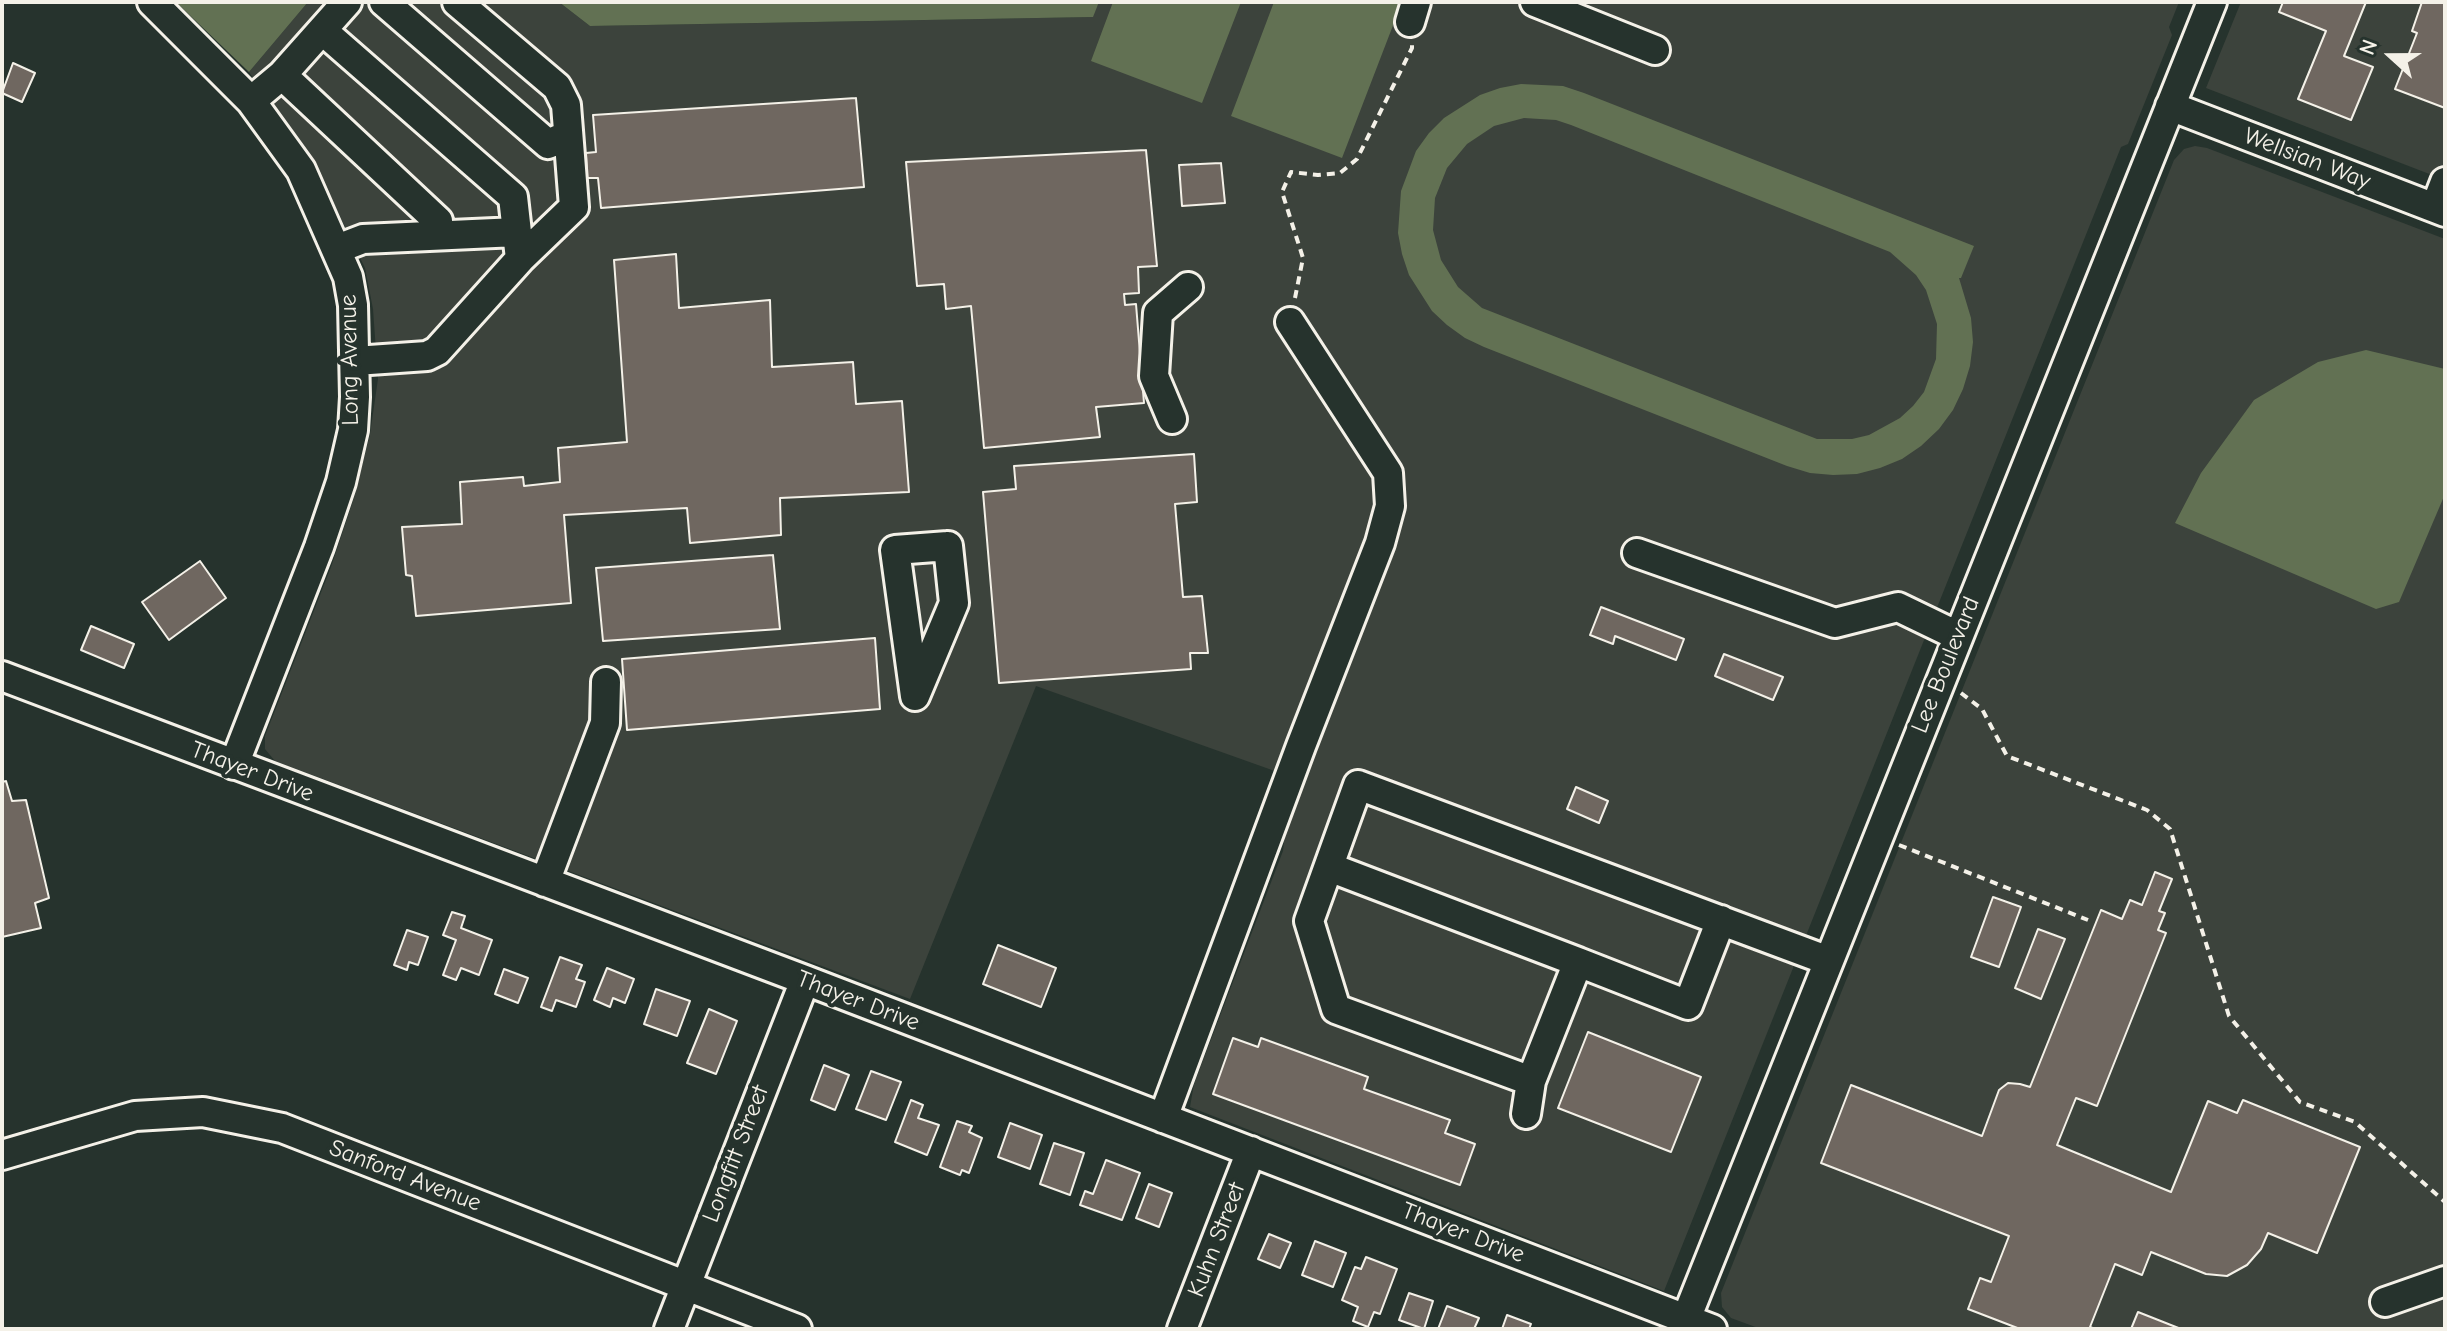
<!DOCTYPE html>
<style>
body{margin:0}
#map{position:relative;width:2447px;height:1331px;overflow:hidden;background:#26332d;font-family:"Comic Neue",sans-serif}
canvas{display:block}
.frame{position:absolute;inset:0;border:4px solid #f4f1e8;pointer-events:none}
.north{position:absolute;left:2351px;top:16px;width:80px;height:80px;-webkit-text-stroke:6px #26332d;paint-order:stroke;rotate:291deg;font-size:22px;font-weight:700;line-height:32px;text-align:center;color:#f4f1e8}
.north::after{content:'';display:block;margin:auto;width:28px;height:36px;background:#f4f1e8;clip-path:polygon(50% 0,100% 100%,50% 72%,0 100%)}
</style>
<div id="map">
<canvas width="2447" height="1331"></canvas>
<div class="frame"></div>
<div class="north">N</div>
</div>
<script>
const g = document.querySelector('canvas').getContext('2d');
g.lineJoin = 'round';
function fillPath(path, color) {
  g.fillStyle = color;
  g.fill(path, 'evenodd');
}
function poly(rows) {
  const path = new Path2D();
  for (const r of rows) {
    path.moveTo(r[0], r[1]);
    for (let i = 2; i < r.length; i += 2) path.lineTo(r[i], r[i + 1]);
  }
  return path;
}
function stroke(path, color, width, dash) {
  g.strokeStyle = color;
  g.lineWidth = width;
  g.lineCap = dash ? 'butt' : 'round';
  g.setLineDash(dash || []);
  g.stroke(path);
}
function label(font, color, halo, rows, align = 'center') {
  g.font = font + ' "Comic Neue",sans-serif';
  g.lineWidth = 8;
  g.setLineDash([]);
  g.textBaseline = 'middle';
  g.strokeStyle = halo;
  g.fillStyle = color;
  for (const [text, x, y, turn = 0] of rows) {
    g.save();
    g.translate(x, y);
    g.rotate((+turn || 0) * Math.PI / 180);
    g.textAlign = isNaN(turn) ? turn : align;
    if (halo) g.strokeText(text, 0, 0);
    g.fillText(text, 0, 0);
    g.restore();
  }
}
fillPath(poly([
 [308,2,559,2,590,26,1092,17,1099,2,2179,2,2169,27,2172,35,2128,144,2121,147,1664,1291,1190,1107,1194,1084,1283,851,1287,815,1300,780,1036,686,910,999,275,761,265,749,265,736,331,567,354,498,370,434,378,379,373,309,365,268,322,179,249,72],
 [2241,2,2445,2,2445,180,2206,88],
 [2195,146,2207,148,2445,239,2445,1329,1761,1329,1731,1318,1722,1307,1721,1293,2174,160,2184,149]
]), '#3c433c');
fillPath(poly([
 [176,2,308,2,249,72],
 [559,2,1099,2,1093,17,590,26],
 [1113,2,1241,2,1202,103,1091,61],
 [1274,2,1402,2,1342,158,1231,116],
 [1521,84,1563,86,1584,93,1974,246,1961,278,1959,278,1971,318,1973,342,1970,366,1963,389,1953,410,1939,429,1921,446,1902,459,1880,468,1857,474,1833,475,1810,473,1787,466,1484,347,1465,338,1447,325,1432,311,1409,275,1402,254,1398,233,1401,191,1416,151,1429,133,1444,118,1480,95,1500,88],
 [1524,118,1556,120,1571,125,1890,252,1916,275,1926,290,1937,324,1936,359,1924,392,1913,406,1900,418,1869,435,1852,439,1817,439,1482,308,1458,287,1441,260,1433,230,1435,198,1447,168,1467,144,1494,126],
 [2366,350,2445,369,2445,494,2399,602,2376,609,2175,523,2201,473,2254,400,2318,362]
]), '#627153');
const building = poly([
 [2283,2,2366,2,2344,56,2373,67,2351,120,2298,99,2326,31,2279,12,2283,2],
 [2422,2,2445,2,2445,108,2395,89,2417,33,2412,31,2422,2],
 [13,63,35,73,22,102,2,93,13,63],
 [856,98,864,187,601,208,598,178,587,178,586,153,596,152,593,115,856,98],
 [1146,150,1157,266,1138,267,1139,293,1124,294,1125,305,1136,304,1144,403,1096,407,1100,437,984,448,971,306,946,309,944,284,917,286,906,162,1146,150],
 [1221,163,1225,203,1182,206,1179,165,1221,163],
 [676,254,679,308,770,300,772,367,853,362,856,404,902,401,909,492,780,498,781,535,690,543,687,508,564,515,571,603,416,616,412,576,406,575,402,527,462,524,460,482,523,477,524,486,560,482,558,448,627,442,614,260,676,254],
 [1194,454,1197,502,1175,504,1183,597,1202,596,1208,653,1190,653,1191,669,999,683,983,492,1016,489,1014,466,1194,454],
 [773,555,780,629,603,641,596,568,773,555],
 [200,561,226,598,169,640,142,602,200,561],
 [1601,607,1684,639,1676,660,1615,636,1613,644,1590,635,1601,607],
 [91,626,134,644,124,668,81,650,91,626],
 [875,638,880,709,627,730,622,659,875,638],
 [1724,654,1783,677,1773,700,1715,676,1724,654],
 [6,781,12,801,26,800,49,898,35,903,41,928,2,937,2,782,6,781],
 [1576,787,1608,801,1599,823,1567,809,1576,787],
 [2155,872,2172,879,2159,911,2165,913,2158,930,2166,933,2097,1106,2076,1098,2057,1145,2171,1192,2208,1101,2237,1113,2243,1100,2360,1147,2317,1253,2268,1233,2261,1249,2247,1265,2227,1276,2206,1274,2151,1252,2142,1275,2115,1264,2090,1327,2095,1329,2020,1329,1968,1309,1980,1278,1991,1282,2009,1236,1821,1163,1851,1085,1982,1136,1999,1090,2008,1083,2020,1084,2030,1087,2101,910,2122,919,2130,900,2142,905,2155,872],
 [1993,897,2021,907,1999,967,1971,957,1993,897],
 [452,912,465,916,461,928,492,940,479,975,461,968,456,980,443,975,456,940,443,935,452,912],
 [2038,929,2065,939,2041,999,2015,988,2038,929],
 [407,930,428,937,418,965,409,962,407,970,394,965,407,930],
 [998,945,1056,968,1041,1007,983,984,998,945],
 [560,957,582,965,576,979,585,982,576,1007,556,1000,552,1011,541,1007,560,957],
 [607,968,634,979,625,1003,613,998,610,1007,594,1000,607,968],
 [504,969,528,978,518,1003,495,994,504,969],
 [656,989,690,1001,677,1036,644,1024,656,989],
 [709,1009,737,1021,716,1074,687,1063,709,1009],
 [1588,1032,1701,1077,1671,1152,1558,1108,1588,1032],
 [1233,1038,1258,1047,1261,1038,1368,1077,1364,1089,1450,1120,1445,1133,1475,1144,1460,1185,1213,1094,1233,1038],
 [824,1065,849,1075,835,1110,811,1100,824,1065],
 [871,1071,901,1082,886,1120,856,1109,871,1071],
 [911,1100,923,1105,918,1118,939,1125,927,1155,895,1142,911,1100],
 [957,1121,972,1126,969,1132,982,1138,969,1173,962,1170,960,1175,940,1167,957,1121],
 [1010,1123,1042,1135,1030,1169,998,1157,1010,1123],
 [1054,1143,1084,1153,1070,1195,1040,1184,1054,1143],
 [1106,1160,1140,1173,1122,1220,1080,1205,1085,1191,1093,1194,1106,1160],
 [1149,1184,1172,1193,1159,1227,1136,1218,1149,1184],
 [1269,1234,1291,1243,1280,1268,1258,1259,1269,1234],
 [1315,1241,1346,1253,1333,1287,1302,1275,1315,1241],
 [1366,1257,1397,1269,1380,1314,1374,1312,1368,1327,1353,1321,1358,1307,1342,1300,1355,1267,1361,1269,1366,1257],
 [1409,1293,1433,1301,1424,1329,1399,1320,1409,1293],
 [1447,1306,1479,1318,1474,1329,1438,1329,1447,1306],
 [2138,1312,2181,1329,2131,1329,2138,1312],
 [1507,1315,1531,1324,1529,1329,1502,1329,1507,1315]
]);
fillPath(building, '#6f6760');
stroke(building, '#f4f1e8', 2);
const minor = poly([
 [152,2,251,101,301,170,348,277,353,305,355,397,353,430,341,482,319,547,234,765],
 [384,2,548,144,568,135],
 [457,2,557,87,566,105,574,207,520,259],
 [1535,2,1655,50],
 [1410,22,1416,2],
 [323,31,513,197,520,259,437,351,427,356,355,361],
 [282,75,438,221,437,235],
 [251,101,282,75,347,2],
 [2170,106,2445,212],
 [2435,208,2445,182],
 [337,249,363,239,517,232],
 [1172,419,1154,376,1158,313,1188,287],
 [948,546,954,603,915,696,895,550,948,546],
 [1637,553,1835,623,1898,607,1958,636],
 [2,676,805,980,1712,1329],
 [1329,867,1578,962,1531,1081,1336,1009,1309,921,1358,785,1829,961],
 [545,882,605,723,606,682],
 [1578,962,1688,1005,1721,920],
 [1526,1114,1531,1081],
 [1163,1118,1301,746,1380,543,1390,506,1388,473,1290,322],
 [2,1155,135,1116,203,1112,282,1128,797,1329],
 [2385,1302,2445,1281],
 [669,1329,805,980],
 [1182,1329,1251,1151],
 [1682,1329,2212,2]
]);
stroke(minor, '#f4f1e8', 34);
stroke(poly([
 [1295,298,1303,258,1282,192,1291,172,1318,175,1340,173,1357,159,1412,48,1412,44],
 [1961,693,1982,709,2007,756,2147,810,2170,829,2229,1016,2300,1102,2355,1122,2445,1202],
 [1899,845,2088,920]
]), '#f4f1e8', 4, [8, 6]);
stroke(minor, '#26332d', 28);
label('24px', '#f4f1e8', '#26332d', [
 ["Wellsian Way",2307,159,21],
 ["Long Avenue",350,360,-91],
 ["Lee Boulevard",1946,665,-68],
 ["Thayer Drive",252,772,21],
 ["Thayer Drive",858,1001,21],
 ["Longfitt Street",736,1154,-69],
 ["Sanford Avenue",405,1176,21],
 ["Thayer Drive",1463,1233,21],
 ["Kuhn Street",1217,1240,-69]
]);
</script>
